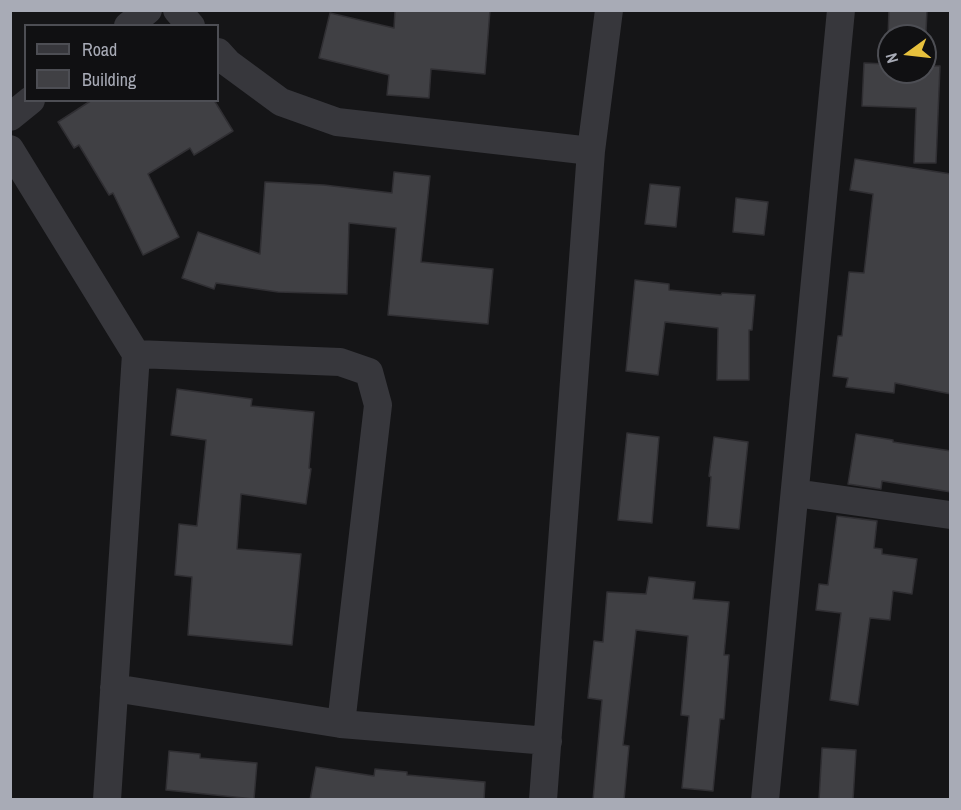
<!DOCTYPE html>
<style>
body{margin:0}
#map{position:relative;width:961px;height:810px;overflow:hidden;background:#151517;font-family:"Archivo Narrow",sans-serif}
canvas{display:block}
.frame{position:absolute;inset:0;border:12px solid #a8abb6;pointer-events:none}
.legend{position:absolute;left:24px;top:24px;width:195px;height:78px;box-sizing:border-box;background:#101012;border:2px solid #4d4e54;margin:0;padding:8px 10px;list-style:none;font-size:18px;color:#a8abb6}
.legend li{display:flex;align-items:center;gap:12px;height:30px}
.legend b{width:30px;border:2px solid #4d4e54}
.north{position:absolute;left:877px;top:24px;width:60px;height:60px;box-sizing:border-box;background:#101012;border:2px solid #4d4e54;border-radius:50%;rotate:255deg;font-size:16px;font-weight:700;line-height:24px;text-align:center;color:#a8abb6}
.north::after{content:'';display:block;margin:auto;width:21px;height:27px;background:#e7c13d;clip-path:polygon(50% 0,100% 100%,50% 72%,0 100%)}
</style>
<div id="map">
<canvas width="961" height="810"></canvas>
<div class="frame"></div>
<ul class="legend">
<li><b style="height:8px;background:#37373c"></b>Road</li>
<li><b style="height:16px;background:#404044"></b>Building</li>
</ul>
<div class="north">N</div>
</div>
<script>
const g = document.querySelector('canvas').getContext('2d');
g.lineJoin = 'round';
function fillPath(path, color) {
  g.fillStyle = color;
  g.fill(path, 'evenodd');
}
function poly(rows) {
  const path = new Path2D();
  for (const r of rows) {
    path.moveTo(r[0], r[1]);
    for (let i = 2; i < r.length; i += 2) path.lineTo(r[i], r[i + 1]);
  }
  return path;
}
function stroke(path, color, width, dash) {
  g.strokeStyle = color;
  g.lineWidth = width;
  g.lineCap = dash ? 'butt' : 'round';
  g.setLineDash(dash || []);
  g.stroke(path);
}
const building = poly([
 [395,10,490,10,485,74,431,69,429,98,387,95,389,75,319,58,330,13,394,28,395,10],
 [889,10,927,10,925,53,925,36,889,36,889,72,925,72,925,66,940,66,936,163,914,163,916,108,862,106,864,63,887,64,889,10],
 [92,100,214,100,233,131,194,155,190,148,148,174,179,237,143,255,113,193,109,195,79,145,74,148,58,122,92,100],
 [855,159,951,174,951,394,895,383,894,393,846,387,848,378,833,376,838,336,842,336,849,272,864,273,873,194,850,190,855,159],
 [394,172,430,176,421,262,493,269,488,324,388,315,396,228,349,223,347,294,278,292,216,283,214,289,182,278,198,232,260,254,265,182,324,185,392,193,394,172],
 [650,184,680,187,676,227,645,224,650,184],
 [736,198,768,202,764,235,733,232,736,198],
 [635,280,669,284,669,290,721,295,722,293,755,295,752,330,749,330,749,380,717,380,718,328,665,322,658,375,626,371,635,280],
 [177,389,252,399,251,406,314,412,309,468,311,469,306,504,241,494,237,549,301,554,292,645,188,635,192,577,175,575,179,524,197,526,206,440,171,435,177,389],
 [627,433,659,437,652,523,618,520,627,433],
 [856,434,893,440,893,442,951,451,951,492,882,481,881,489,848,484,856,434],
 [714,437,748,442,739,529,707,526,711,477,709,476,714,437],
 [837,516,877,521,874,548,882,549,882,554,917,559,912,594,893,591,890,620,870,618,858,705,830,700,841,613,816,610,819,584,828,585,837,516],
 [649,577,695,582,693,599,729,602,724,655,729,655,724,719,720,719,713,791,682,788,689,716,681,715,688,636,636,630,623,745,629,746,624,800,593,800,602,700,588,698,594,641,603,642,607,592,646,594,649,577],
 [822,748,856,750,853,800,819,800,822,748],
 [169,751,200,754,200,758,257,763,254,799,166,790,169,751],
 [316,767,374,776,375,769,407,772,407,775,485,782,484,800,310,800,316,767]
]);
fillPath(building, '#404044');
stroke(building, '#302f33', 1.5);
stroke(poly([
 [177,10,191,26],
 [128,26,148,10],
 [218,52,228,63,281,102,337,122,591,151,543,800],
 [10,117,31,100],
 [10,149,136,354,107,800],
 [591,151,609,10],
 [136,354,340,362,369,372,378,405,341,724],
 [795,493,950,515],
 [114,688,341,724,548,741],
 [765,800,841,10]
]), '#37373c', 28);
</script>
